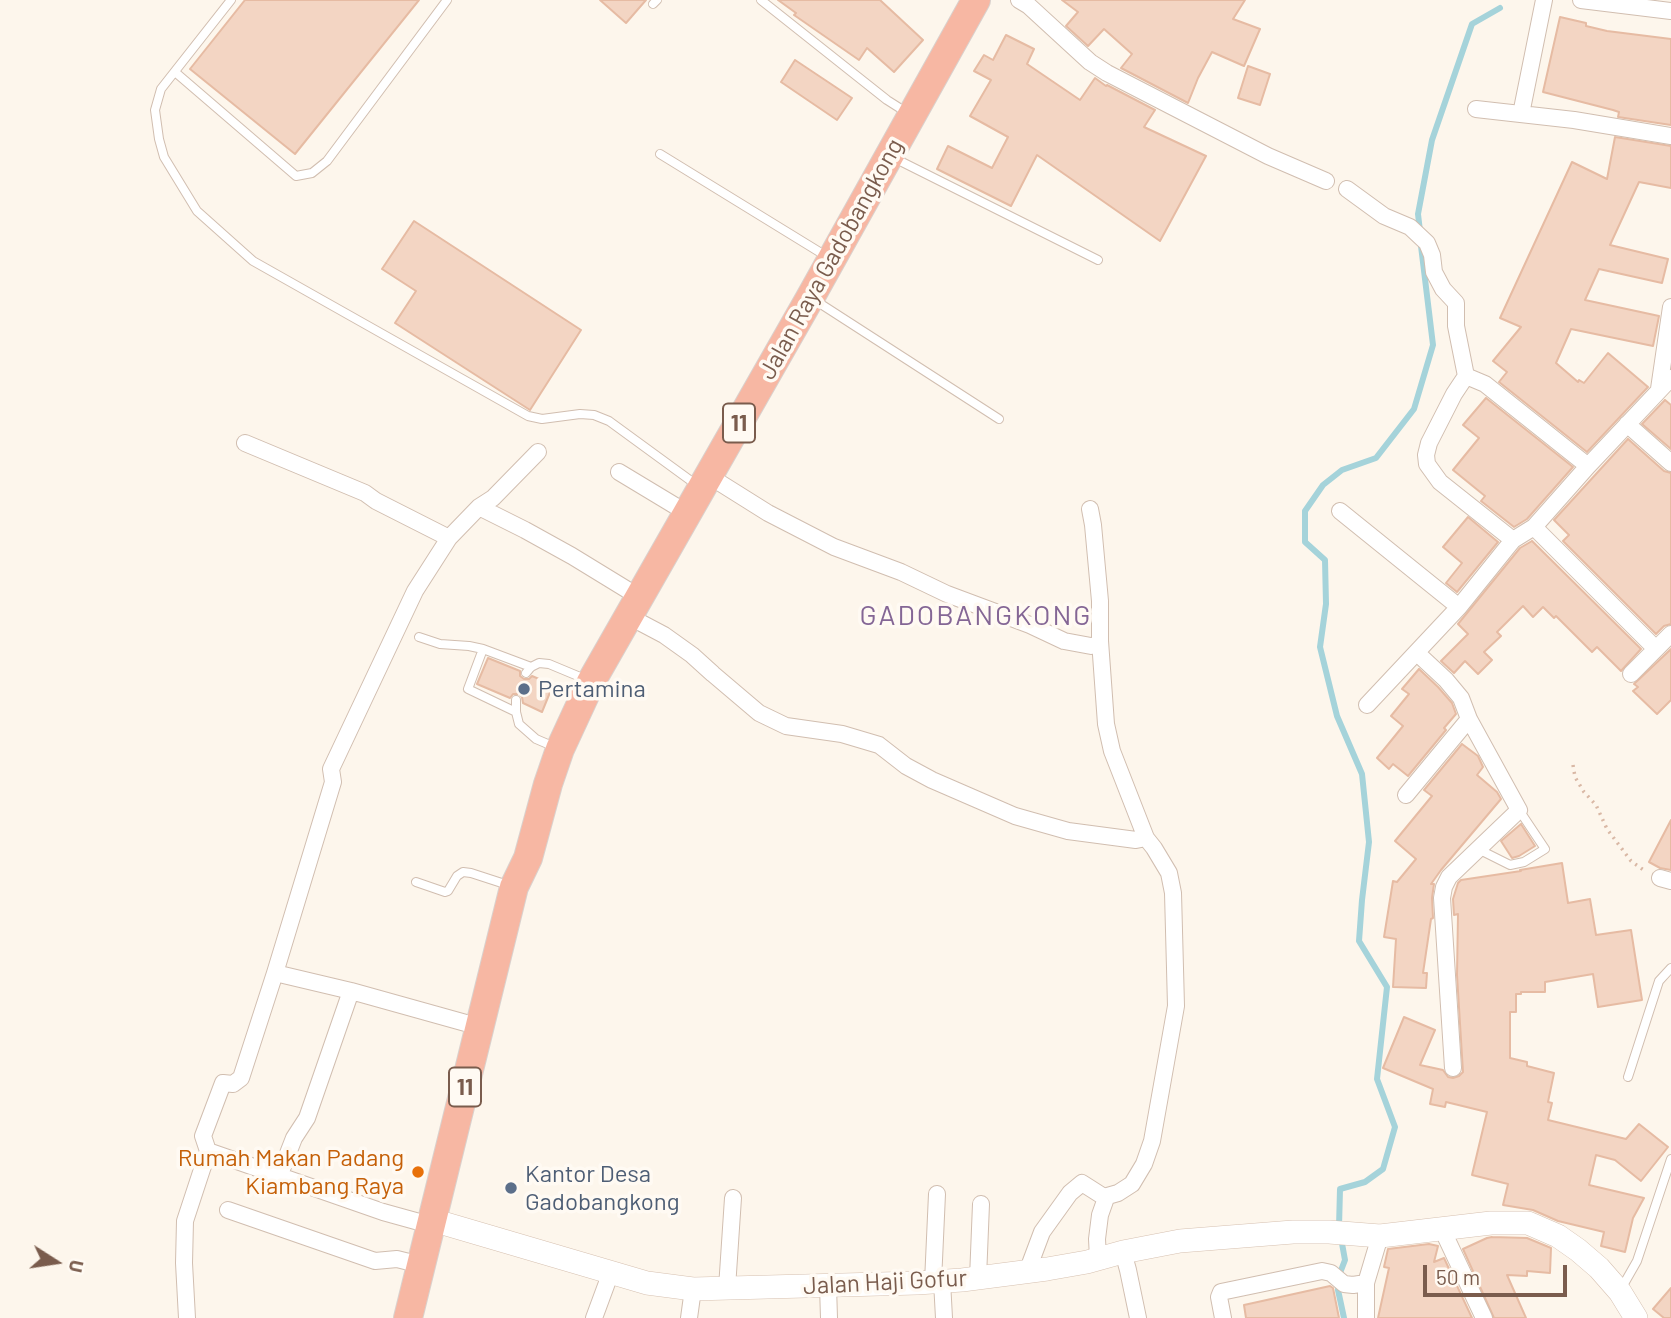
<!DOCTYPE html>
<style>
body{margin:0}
#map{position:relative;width:1671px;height:1318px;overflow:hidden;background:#fdf6ec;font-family:Barlow,sans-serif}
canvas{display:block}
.north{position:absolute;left:21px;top:1227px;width:70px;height:70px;-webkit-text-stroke:5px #fffaf3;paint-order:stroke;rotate:102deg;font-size:19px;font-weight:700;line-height:28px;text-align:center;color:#7a5c4d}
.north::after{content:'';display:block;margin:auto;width:24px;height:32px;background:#7a5c4d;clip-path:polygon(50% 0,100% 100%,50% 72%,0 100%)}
.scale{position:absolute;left:1423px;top:1265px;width:144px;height:32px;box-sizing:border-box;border:4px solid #7a5c4d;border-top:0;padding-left:9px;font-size:21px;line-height:24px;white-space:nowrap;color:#7a5c4d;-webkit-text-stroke:5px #fffaf3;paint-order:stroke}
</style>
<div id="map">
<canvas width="1671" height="1318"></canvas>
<div class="north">U</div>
<div class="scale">50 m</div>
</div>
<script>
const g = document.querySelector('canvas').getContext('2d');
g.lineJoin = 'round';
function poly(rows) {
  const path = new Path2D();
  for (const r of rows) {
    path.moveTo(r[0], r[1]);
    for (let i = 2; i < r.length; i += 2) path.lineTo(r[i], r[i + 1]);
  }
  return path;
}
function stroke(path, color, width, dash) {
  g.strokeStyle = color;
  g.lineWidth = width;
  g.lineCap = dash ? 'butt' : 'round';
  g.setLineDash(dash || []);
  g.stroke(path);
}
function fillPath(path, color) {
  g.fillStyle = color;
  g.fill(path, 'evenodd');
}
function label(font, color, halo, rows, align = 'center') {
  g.font = font + ' Barlow,sans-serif';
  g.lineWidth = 7;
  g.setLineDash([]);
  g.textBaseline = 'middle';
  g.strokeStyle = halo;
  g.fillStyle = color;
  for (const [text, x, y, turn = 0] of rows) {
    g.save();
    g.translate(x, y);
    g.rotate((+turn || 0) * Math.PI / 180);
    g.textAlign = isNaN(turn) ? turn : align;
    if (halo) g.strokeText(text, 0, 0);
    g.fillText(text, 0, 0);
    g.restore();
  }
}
stroke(poly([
 [1420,231,1418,214,1432,140,1472,24,1500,8],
 [1339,1227,1340,1189,1365,1182,1383,1169,1395,1127,1377,1079,1387,987,1359,941,1362,900,1369,842,1362,774,1337,716,1320,647,1326,604,1325,560,1305,542,1305,511,1323,485,1342,470,1376,458,1414,409,1433,345,1421,246],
 [1341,1238,1345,1260,1340,1273,1338,1290,1344,1318]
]), '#a5d3da', 6);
const building = poly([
 [245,0,419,0,295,154,190,69,245,0],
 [600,0,646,0,626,23,600,0],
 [778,0,880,0,923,40,894,72,867,48,859,60,794,15,796,13,778,0],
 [1062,0,1245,0,1233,19,1260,29,1244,66,1212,52,1198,78,1188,103,1121,68,1132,54,1104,29,1088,46,1066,26,1078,12,1062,0],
 [1560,17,1586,23,1586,26,1607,31,1671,39,1671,125,1618,117,1619,112,1613,110,1543,92,1560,17],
 [1006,35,1034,49,1027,64,1080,100,1095,78,1106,86,1107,85,1155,110,1144,127,1206,156,1160,241,1037,155,1011,206,937,169,948,146,992,168,1008,137,970,116,991,80,974,71,984,55,993,60,1006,35],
 [795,60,852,98,837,120,781,82,795,60],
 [1248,66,1270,74,1260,105,1238,98,1248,66],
 [1615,137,1671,146,1671,188,1639,182,1610,245,1668,259,1662,283,1599,269,1585,300,1659,316,1653,346,1571,329,1556,363,1578,382,1579,380,1584,383,1608,353,1648,387,1587,452,1499,382,1507,372,1493,361,1521,327,1500,318,1572,162,1607,179,1615,137],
 [414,221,581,330,530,410,395,323,416,291,382,269,414,221],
 [1486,398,1573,467,1527,519,1514,527,1481,501,1485,496,1453,470,1479,438,1463,425,1486,398],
 [1665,400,1671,405,1671,449,1642,424,1665,400],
 [1628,439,1664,471,1671,473,1671,624,1664,626,1656,634,1563,541,1569,535,1554,520,1628,439],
 [1468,517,1498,542,1457,592,1446,583,1462,563,1443,547,1468,517],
 [1532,541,1641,649,1621,671,1597,647,1592,652,1556,616,1554,618,1543,607,1533,617,1523,606,1497,632,1501,636,1484,652,1492,660,1478,674,1465,661,1454,673,1441,661,1468,634,1458,624,1520,548,1532,541],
 [1671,649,1671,700,1657,714,1633,691,1638,687,1634,684,1671,649],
 [488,658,520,671,520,676,524,679,529,679,532,676,553,685,542,712,523,703,522,697,519,694,513,694,510,698,477,684,488,658],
 [1419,669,1438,687,1452,703,1456,714,1444,728,1446,730,1408,776,1393,764,1389,769,1377,758,1403,726,1391,716,1409,694,1402,689,1419,669],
 [1462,744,1478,756,1483,767,1477,775,1497,792,1501,799,1441,870,1431,884,1434,884,1432,898,1433,918,1431,919,1423,973,1427,973,1426,988,1393,987,1396,939,1384,937,1393,881,1397,882,1416,859,1395,841,1432,796,1424,790,1462,744],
 [1671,820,1671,870,1660,868,1649,862,1671,820],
 [1521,824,1535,846,1519,856,1512,858,1501,841,1521,824],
 [1562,863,1568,903,1590,899,1596,935,1631,930,1642,1000,1598,1007,1593,974,1545,982,1545,992,1521,992,1521,994,1516,994,1516,1012,1510,1012,1510,1058,1527,1062,1527,1066,1554,1073,1548,1102,1552,1103,1548,1120,1626,1139,1639,1124,1668,1147,1641,1181,1615,1160,1596,1155,1589,1185,1644,1198,1633,1218,1625,1252,1601,1246,1604,1232,1558,1221,1533,1210,1503,1205,1508,1184,1472,1175,1487,1112,1446,1102,1445,1107,1430,1104,1433,1089,1383,1068,1404,1017,1435,1030,1420,1065,1443,1070,1448,1077,1453,1078,1459,1076,1463,1072,1457,975,1458,914,1454,915,1453,899,1458,883,1461,880,1521,871,1520,870,1562,863],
 [1492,1237,1527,1238,1551,1248,1550,1273,1527,1271,1527,1276,1507,1275,1526,1318,1494,1318,1463,1249,1487,1238,1492,1237],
 [1429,1244,1438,1246,1434,1262,1444,1258,1472,1318,1378,1318,1389,1268,1384,1267,1388,1249,1429,1244],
 [1330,1286,1333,1288,1339,1318,1246,1318,1244,1305,1330,1286],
 [1671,1288,1671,1318,1664,1318,1653,1309,1671,1288]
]);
fillPath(building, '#f3d5c3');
stroke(building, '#e6bba3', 2);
const lane = poly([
 [231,0,161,89,155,110,159,139,164,157,197,211,253,261,528,416,542,419,580,414,594,415,609,421,698,486],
 [761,0,887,100,909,114],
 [653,4,657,0],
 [175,72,296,176,312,173,327,161,447,0],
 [660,154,826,256],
 [892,157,1098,260],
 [813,299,999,419],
 [419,637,440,644,469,646,483,649,531,667],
 [483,649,468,689,516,712],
 [526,673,531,667,539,663,549,664,585,679],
 [516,700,516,712,519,724,536,739,557,748],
 [1478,849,1510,865,1524,862,1545,849,1519,810],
 [416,882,445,892,448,891,457,876,463,872,471,873,511,886],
 [1628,1077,1659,981,1671,968],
 [1621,1289,1637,1261,1671,1159]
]);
const street = poly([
 [1019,0,1029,6,1090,62,1107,73,1268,156,1326,181],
 [1581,0,1671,11],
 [1476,109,1574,120,1671,136],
 [1521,114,1544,0],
 [1347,189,1384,216,1410,227,1427,243,1432,255,1434,272,1443,289,1456,303,1456,326,1466,376,1454,394,1429,443,1426,455,1427,464,1440,482,1513,540],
 [1466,376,1485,384,1588,466],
 [1659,389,1671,307],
 [1627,424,1671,463],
 [245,443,365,493,376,501,449,538],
 [619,472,687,513],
 [709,476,768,513,834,547,901,572,947,594,1030,625,1064,641,1091,646,1096,645,1100,641],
 [479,507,525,530,572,556,639,597],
 [1090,509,1093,525,1100,601,1100,641,1106,724,1112,751,1146,838],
 [1340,511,1459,607],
 [1534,527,1656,649],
 [628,616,664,635,692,655,713,674,759,713,786,726,842,734,879,745,906,766,932,780,1015,816,1068,831,1136,840,1146,838,1154,848,1169,873,1173,893,1176,1006,1152,1141,1144,1164,1132,1184,1118,1193,1104,1197,1082,1183,1070,1193,1042,1232,1027,1272],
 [1417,653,1446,680,1461,698,1469,719,1519,810,1449,877,1444,887,1442,898,1453,1068],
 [1631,674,1671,634],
 [1367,705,1459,607,1513,540,1534,527,1588,466,1671,378],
 [1406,795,1469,719],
 [1660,878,1671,881],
 [275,973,351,991,480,1027],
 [208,1151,383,1212,430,1225],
 [280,1174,294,1138,307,1118,351,991],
 [228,1210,375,1261,397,1259,421,1265],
 [1442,1229,1484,1318],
 [1123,1252,1128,1270,1138,1318],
 [1098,1258,1097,1239,1100,1215,1106,1198],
 [978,1278,981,1204],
 [942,1281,944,1318],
 [933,1282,937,1194],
 [828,1286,829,1318],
 [727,1288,733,1198],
 [187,1318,184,1263,185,1221,208,1151,203,1136,223,1083,233,1084,241,1078,275,973,333,782,331,769,415,591,449,538,479,507,493,498,538,452],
 [594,1318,611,1272],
 [689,1318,693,1289],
 [1223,1318,1219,1297,1221,1292,1322,1271,1331,1273,1344,1284,1353,1285,1366,1283],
 [1366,1318,1366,1283,1380,1236]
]);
const secondary = poly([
 [446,1224,647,1283,693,1289,917,1283,962,1280,1047,1269,1087,1262,1123,1252,1180,1241,1293,1232,1329,1232,1380,1236,1491,1223,1528,1223,1558,1236,1578,1250,1599,1268,1620,1292,1636,1318]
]);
const highway = poly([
 [408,1318,514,887,528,858,548,784,560,749,591,682,810,298,976,0]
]);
stroke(lane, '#d1beb0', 10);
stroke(street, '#d1beb0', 18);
stroke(secondary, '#d6c0b0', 24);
stroke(highway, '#dad1cd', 30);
stroke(poly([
 [1573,765,1575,777,1584,792,1596,805,1607,829,1631,861,1645,871]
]), '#d9b8a5', 3.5, [2, 5]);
stroke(lane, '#fff', 8);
stroke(street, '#fff', 16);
stroke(secondary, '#fff', 23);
stroke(highway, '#f7b7a3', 28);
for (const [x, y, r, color] of [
 [524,689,7,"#5c6f8a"],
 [418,1172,7,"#e8710a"],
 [511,1188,7,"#5c6f8a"]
]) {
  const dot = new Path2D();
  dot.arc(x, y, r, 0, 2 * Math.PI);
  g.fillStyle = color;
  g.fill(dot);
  stroke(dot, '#fffaf3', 2.5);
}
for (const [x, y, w] of [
 [739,423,32],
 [465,1087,32]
]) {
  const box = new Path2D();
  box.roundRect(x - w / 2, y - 19.5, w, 39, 5);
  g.fillStyle = '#fffaf3';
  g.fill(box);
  stroke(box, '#7a5c4d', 2);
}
label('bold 23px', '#7a5c4d', null, [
 ["11",739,423],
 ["11",465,1087]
]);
label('24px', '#7a5c4d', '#fffaf3', [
 ["Jalan Raya Gadobangkong",831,259,-61],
 ["Jalan Haji Gofur",885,1282,-3]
]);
label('24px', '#4e5e75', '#fffaf3', [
 ["Pertamina",538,689],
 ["Kantor Desa",525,1174],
 ["Gadobangkong",525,1202]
], 'left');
label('24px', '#c56008', '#fffaf3', [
 ["Rumah Makan Padang",404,1158],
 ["Kiambang Raya",404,1186]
], 'right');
g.letterSpacing = '2px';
label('28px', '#846695', '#fffaf3', [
 ["GADOBANGKONG",976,616]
]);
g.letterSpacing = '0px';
</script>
